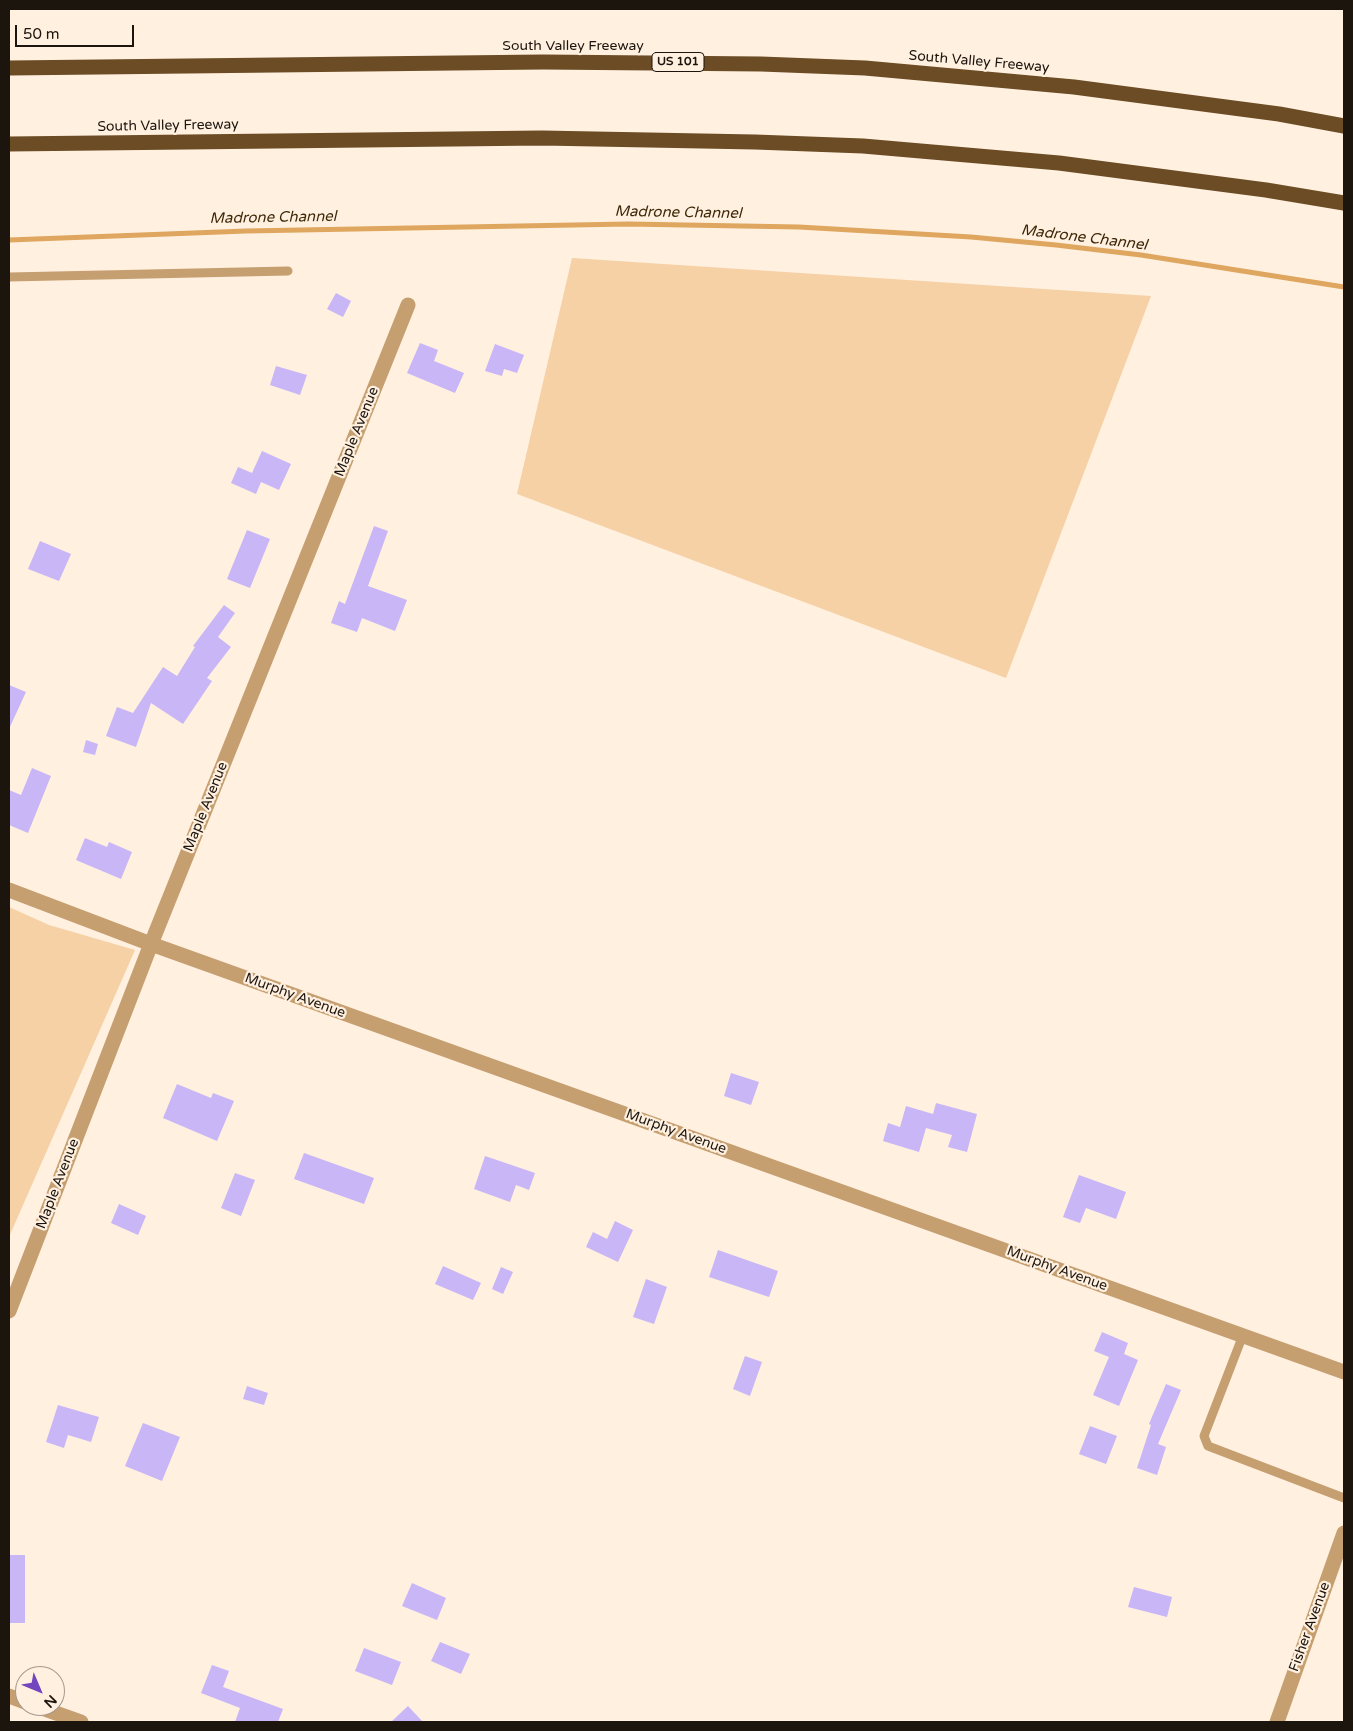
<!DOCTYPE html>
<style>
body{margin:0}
#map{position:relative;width:1353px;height:1731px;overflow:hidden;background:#fff0e0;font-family:"Varela Round",sans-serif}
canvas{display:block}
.frame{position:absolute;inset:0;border:10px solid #1c150e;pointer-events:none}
.north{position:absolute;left:15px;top:1666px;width:50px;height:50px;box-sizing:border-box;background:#fff0e0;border:1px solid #a4988c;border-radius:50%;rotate:135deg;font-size:14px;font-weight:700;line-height:20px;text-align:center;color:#1c150e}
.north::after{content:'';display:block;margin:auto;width:18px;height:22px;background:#7446be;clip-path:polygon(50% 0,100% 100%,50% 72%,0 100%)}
.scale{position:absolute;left:15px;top:25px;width:119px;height:22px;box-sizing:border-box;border:2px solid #1c150e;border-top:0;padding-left:6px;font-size:15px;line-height:18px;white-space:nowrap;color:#1c150e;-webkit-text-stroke:4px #fff0e0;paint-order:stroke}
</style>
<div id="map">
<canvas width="1353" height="1731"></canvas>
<div class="frame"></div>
<div class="north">N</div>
<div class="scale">50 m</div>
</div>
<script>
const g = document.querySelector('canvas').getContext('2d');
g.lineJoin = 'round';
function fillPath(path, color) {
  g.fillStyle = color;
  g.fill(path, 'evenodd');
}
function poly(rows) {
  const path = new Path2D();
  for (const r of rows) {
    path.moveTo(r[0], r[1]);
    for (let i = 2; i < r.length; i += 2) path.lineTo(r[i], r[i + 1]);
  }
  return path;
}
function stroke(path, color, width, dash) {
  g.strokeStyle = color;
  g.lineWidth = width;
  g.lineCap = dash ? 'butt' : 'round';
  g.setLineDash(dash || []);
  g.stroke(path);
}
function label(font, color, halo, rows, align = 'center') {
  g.font = font + ' "Varela Round",sans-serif';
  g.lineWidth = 4.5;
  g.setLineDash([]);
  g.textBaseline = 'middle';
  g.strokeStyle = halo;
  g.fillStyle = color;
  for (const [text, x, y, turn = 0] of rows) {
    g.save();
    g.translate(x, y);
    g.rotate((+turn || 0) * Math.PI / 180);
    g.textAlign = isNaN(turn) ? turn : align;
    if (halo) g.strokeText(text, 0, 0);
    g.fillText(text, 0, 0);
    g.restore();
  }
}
fillPath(poly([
 [572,258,1151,296,1006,678,517,494],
 [9,907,49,925,135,950,9,1237]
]), '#f6d1a6');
stroke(poly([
 [9,240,246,231,628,224,799,227,971,237,1056,245,1141,255,1344,287]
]), '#dfa65f', 5);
fillPath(poly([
 [336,293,351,301,343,317,327,309],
 [420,343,438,350,434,361,464,373,455,393,407,373],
 [495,344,524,355,517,373,504,369,502,376,485,371],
 [276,366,307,375,300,395,270,385],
 [262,451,291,464,279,490,261,482,256,494,231,483,238,467,252,473],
 [374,526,388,531,368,586,407,600,395,631,362,618,357,632,331,623,339,601,345,604],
 [247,530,270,539,250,588,227,579],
 [40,541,71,554,59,581,28,569],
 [224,605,235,613,218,637,231,647,207,678,212,681,183,724,151,703,136,747,106,736,117,707,133,713,163,667,177,676,195,647,193,646],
 [9,685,26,692,9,729],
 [86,740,98,744,95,755,83,752],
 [32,768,51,776,28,833,9,825,9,790,21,795],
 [85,838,107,847,109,842,132,852,121,879,76,860],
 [731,1073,759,1082,751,1105,724,1096],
 [177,1084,211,1098,213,1093,234,1101,217,1141,163,1118],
 [936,1103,977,1114,967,1152,948,1147,952,1135,926,1128,919,1152,883,1141,888,1123,900,1127,906,1106,933,1114],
 [304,1153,374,1178,364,1204,294,1179],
 [485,1156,535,1173,529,1190,516,1185,510,1202,474,1189],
 [235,1173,255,1180,241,1216,221,1208],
 [1079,1175,1126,1192,1116,1219,1086,1208,1080,1223,1063,1217],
 [119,1204,146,1216,138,1235,111,1223],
 [615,1221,633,1230,618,1262,586,1247,593,1232,607,1239],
 [718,1250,778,1271,769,1297,709,1277],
 [443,1266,481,1283,473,1300,435,1284],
 [501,1267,513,1272,503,1294,492,1289],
 [646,1279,667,1287,654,1324,633,1317],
 [1102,1332,1128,1343,1124,1354,1138,1360,1119,1406,1093,1395,1109,1357,1094,1351],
 [745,1356,762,1362,750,1396,733,1389],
 [1166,1384,1181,1390,1158,1444,1166,1447,1157,1475,1137,1468,1151,1425,1149,1424],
 [247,1386,268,1393,264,1405,243,1399],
 [58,1405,99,1417,91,1442,68,1435,64,1448,46,1442],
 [143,1423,180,1437,162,1481,125,1466],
 [1090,1426,1117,1436,1106,1464,1079,1454],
 [9,1555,25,1555,25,1623,9,1623],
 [412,1583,446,1598,437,1620,402,1606],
 [1134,1587,1172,1597,1167,1617,1128,1607],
 [440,1642,470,1654,461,1674,431,1661],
 [364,1648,401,1662,392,1685,355,1671],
 [212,1665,229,1671,223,1687,283,1709,278,1722,235,1722,240,1708,201,1693],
 [408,1706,423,1722,391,1722]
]), '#c8b6f6');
stroke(poly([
 [9,277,288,271],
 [1243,1335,1204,1436,1208,1446,1344,1498]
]), '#c69f71', 9);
stroke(poly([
 [9,890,151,944,1344,1372],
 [9,1311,151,944,408,305],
 [9,1696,25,1702],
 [36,1706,81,1722],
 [1277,1722,1344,1533]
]), '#c69f71', 15);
stroke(poly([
 [9,68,543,62,761,64,865,68,1074,87,1279,114,1344,126],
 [9,144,542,138,755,142,863,146,1059,163,1266,190,1344,203]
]), '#6b4c25', 15);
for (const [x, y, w] of [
 [678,62,52]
]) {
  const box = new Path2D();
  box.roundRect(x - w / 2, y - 9.5, w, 19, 4);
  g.fillStyle = '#fff0e0';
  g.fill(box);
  stroke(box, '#1c150e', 1);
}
label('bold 12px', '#1c150e', null, [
 ["US 101",678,62]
]);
label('14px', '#1c150e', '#fff0e0', [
 ["South Valley Freeway",573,46],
 ["South Valley Freeway",979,62,5],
 ["South Valley Freeway",168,126,-1],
 ["Maple Avenue",357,432,-68],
 ["Maple Avenue",206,807,-68],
 ["Murphy Avenue",295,996,20],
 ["Murphy Avenue",676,1132,20],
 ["Maple Avenue",58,1184,-69],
 ["Murphy Avenue",1057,1269,20],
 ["Fisher Avenue",1310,1627,-70]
]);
label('italic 15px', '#3f2808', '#fff0e0', [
 ["Madrone Channel",678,213,1],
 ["Madrone Channel",273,218,-1],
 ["Madrone Channel",1084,238,7]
]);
</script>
